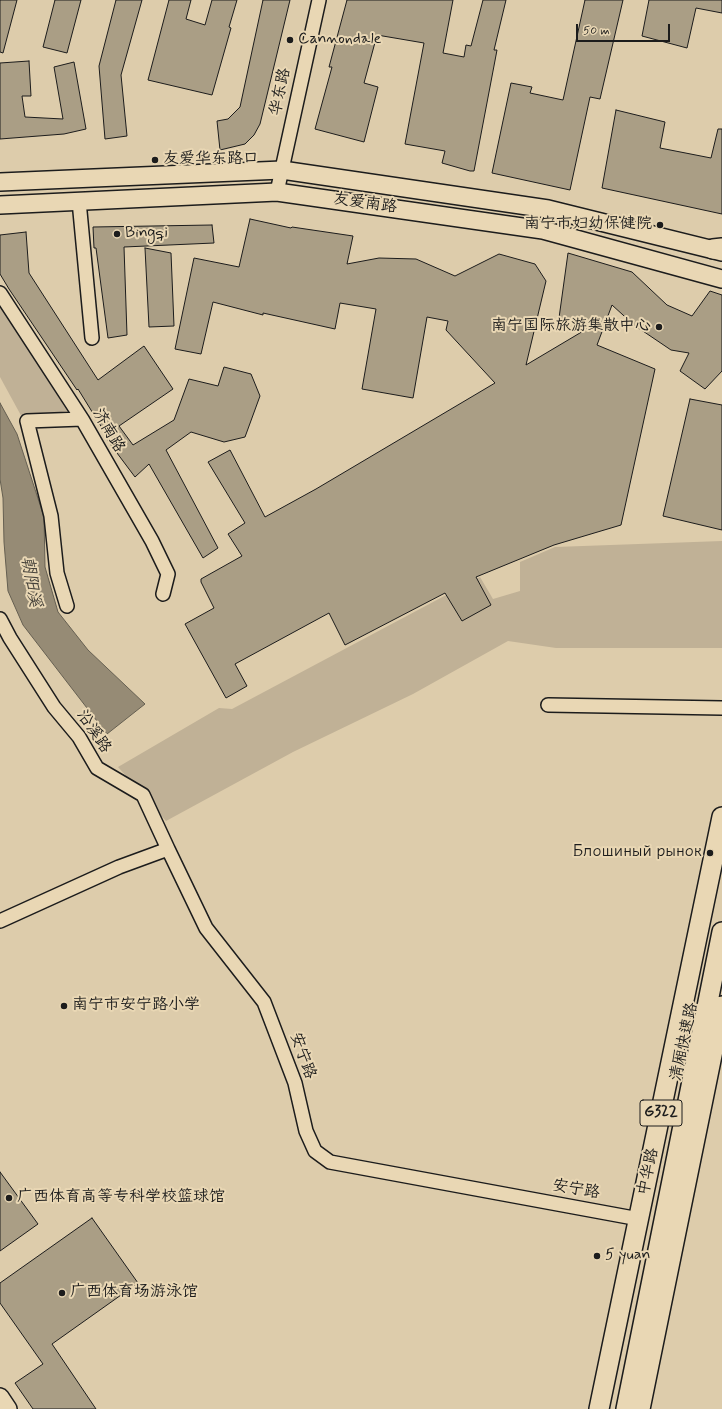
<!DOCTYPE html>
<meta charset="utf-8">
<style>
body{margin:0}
#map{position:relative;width:722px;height:1409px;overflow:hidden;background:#ddccab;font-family:Mynerve,sans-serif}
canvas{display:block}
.scale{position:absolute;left:576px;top:24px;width:94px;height:18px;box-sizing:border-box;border:2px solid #1c1c1c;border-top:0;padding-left:5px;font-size:12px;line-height:14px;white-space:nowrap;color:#1c1c1c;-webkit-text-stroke:3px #e9d7b4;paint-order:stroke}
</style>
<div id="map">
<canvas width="722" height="1409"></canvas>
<div class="scale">50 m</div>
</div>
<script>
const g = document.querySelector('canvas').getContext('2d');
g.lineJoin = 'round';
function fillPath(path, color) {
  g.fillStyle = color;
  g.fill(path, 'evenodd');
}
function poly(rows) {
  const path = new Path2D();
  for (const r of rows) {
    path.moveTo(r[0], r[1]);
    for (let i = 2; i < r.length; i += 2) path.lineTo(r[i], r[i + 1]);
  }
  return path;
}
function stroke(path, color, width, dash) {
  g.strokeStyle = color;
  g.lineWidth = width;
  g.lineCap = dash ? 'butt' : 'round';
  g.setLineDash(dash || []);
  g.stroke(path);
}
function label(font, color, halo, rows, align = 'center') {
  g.font = font + ' Mynerve,"LXGW WenKai TC",sans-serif';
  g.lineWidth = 4;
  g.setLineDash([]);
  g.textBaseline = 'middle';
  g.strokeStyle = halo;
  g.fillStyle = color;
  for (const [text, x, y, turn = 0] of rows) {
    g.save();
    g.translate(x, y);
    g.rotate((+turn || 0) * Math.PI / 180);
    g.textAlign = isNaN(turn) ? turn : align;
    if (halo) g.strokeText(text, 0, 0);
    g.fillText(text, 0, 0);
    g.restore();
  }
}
fillPath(poly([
 [0,304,74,422,24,421,0,377],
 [722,541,722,648,556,648,508,641,413,694,293,752,166,821,118,767,219,708,232,709,480,577,493,599,520,591,520,562,555,547]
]), '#c0b196');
const water = poly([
 [0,403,17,434,44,517,45,567,58,612,88,650,145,704,107,734,23,625,8,591,4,542,3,498,0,479,0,403]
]);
fillPath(water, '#968b75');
stroke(water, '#655f51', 1);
const building = poly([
 [0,0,17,0,3,53,0,52,0,0],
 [55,0,81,0,67,53,43,47,55,0],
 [116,0,142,0,121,75,127,136,105,139,99,66,116,0],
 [169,0,191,0,186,19,205,25,212,0,237,0,229,27,231,28,212,95,148,80,169,0],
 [263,0,290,0,260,124,254,135,245,144,220,150,217,121,228,119,240,107,263,0],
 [347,0,453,0,443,53,464,57,466,45,471,46,483,0,506,0,494,50,497,50,474,171,470,171,442,163,445,151,405,144,424,43,377,35,364,83,378,87,364,142,315,129,332,67,329,67,347,0],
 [585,0,623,0,600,99,590,97,570,190,492,173,511,83,532,87,530,93,563,100,585,0],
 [649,0,722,0,722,13,696,8,687,48,642,36,649,0],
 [29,61,31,96,22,96,25,117,63,119,54,67,74,62,86,129,64,134,0,139,0,63,29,61],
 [616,110,665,122,660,148,711,158,718,129,722,129,722,214,602,188,616,110],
 [250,219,291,228,292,227,353,236,347,264,379,258,416,259,455,276,499,254,535,264,546,281,526,365,590,327,559,318,568,253,632,272,667,305,692,316,710,291,722,295,722,371,705,389,680,371,689,353,671,350,634,325,612,305,597,345,655,369,621,525,554,545,476,577,491,605,462,621,445,593,345,645,329,613,235,664,247,686,226,698,185,624,214,608,201,582,201,579,242,556,228,534,245,523,208,462,230,450,265,517,316,489,495,383,446,330,448,321,427,317,413,398,362,389,376,309,340,303,335,329,263,313,263,315,213,302,201,354,175,349,194,258,239,267,250,219],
 [212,225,214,243,124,247,127,335,108,338,96,248,94,248,93,227,212,225],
 [26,232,29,273,98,380,144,346,173,389,119,426,133,445,174,420,189,379,218,386,224,367,251,374,260,396,245,437,224,442,191,432,166,450,218,548,203,558,149,464,135,477,105,437,107,436,78,389,77,390,9,289,0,274,0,235,26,232],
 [145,248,171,253,174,326,149,327,145,248],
 [690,399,722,405,722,530,663,516,690,399],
 [0,1172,38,1224,0,1251,0,1172],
 [92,1218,138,1283,52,1344,96,1409,33,1409,15,1383,43,1364,0,1303,0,1283,92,1218]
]);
fillPath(building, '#aa9e85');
stroke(building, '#1c1c1c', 1);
const minor = poly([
 [277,192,319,0],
 [79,201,92,338],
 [0,293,82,419,152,541,168,574,163,594],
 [67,606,57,573,51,516,27,421,82,419],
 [0,619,10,638,54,707,79,737,97,768,143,795,168,849],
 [548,705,722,708],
 [0,921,119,867,168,849,206,928,264,1002,295,1083,306,1131,315,1151,330,1162,639,1219]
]);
const major = poly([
 [0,182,282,170,548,209,722,252],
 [0,205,277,192,543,230,722,279],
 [0,1397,8,1409]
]);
const highway = poly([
 [713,249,722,248],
 [599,1409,722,817],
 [626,1409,722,932],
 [640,1409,722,1006]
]);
stroke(minor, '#1c1c1c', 16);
stroke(major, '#1c1c1c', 20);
stroke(highway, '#1c1c1c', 22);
stroke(minor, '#e9d7b4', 13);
stroke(major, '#e9d7b4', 17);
stroke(highway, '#e9d7b4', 19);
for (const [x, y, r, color] of [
 [290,40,4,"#1c1c1c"],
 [155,160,4,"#1c1c1c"],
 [660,225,4,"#1c1c1c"],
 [117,234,4,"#1c1c1c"],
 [659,327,4,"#1c1c1c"],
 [710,853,4,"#1c1c1c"],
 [64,1006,4,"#1c1c1c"],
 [9,1198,4,"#1c1c1c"],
 [597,1256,4,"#1c1c1c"],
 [62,1293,4,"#1c1c1c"]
]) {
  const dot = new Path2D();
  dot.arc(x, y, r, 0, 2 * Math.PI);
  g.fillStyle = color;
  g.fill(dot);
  stroke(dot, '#e9d7b4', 1.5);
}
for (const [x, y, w] of [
 [661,1113,42]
]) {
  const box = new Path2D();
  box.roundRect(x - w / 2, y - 13, w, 26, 3);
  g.fillStyle = '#e9d7b4';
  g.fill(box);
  stroke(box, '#1c1c1c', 1);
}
label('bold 15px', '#1c1c1c', null, [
 ["G322",661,1113]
]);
label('16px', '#1c1c1c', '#e9d7b4', [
 ["Cannondale",298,40],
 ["友爱华东路口",163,160],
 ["南宁市妇幼保健院",652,225,"right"],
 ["Bingqi",125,234],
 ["南宁国际旅游集散中心",651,327,"right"],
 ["Блошиный рынок",702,853,"right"],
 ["南宁市安宁路小学",72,1006],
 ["广西体育高等专科学校篮球馆",17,1198],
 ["5 yuan",605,1256],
 ["广西体育场游泳馆",70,1293]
], 'left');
label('16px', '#1c1c1c', '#e9d7b4', [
 ["华东路",281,92,-78],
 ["友爱南路",365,204,8],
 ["济南路",108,431,60],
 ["沿溪路",93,732,56],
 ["清厢快速路",685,1042,-78],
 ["安宁路",302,1056,70],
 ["中华路",649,1172,-78],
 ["安宁路",576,1190,10]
]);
label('italic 17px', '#47433b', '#e9d7b4', [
 ["朝阳溪",30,582,80]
]);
</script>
